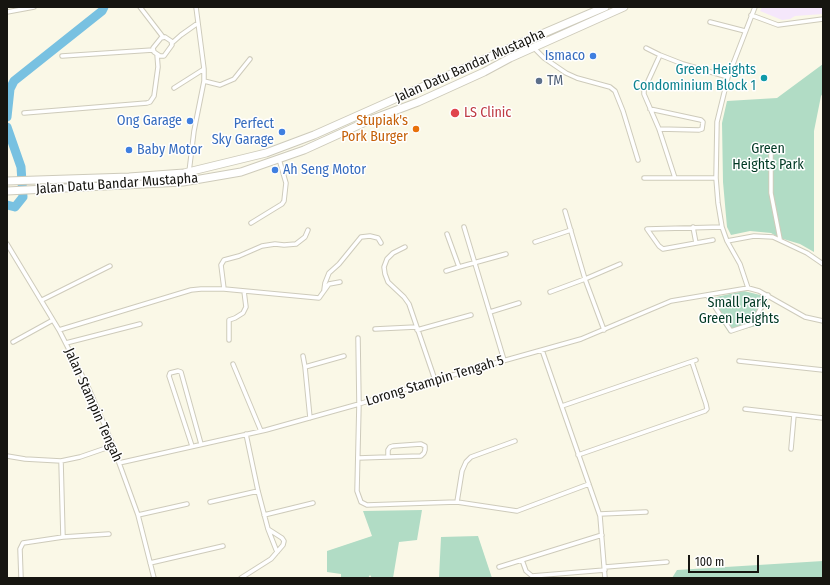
<!DOCTYPE html>
<style>
body{margin:0}
#map{position:relative;width:830px;height:585px;overflow:hidden;background:#faf8e7;font-family:"Fira Sans Condensed",sans-serif}
canvas{display:block}
.frame{position:absolute;inset:0;border:8px solid #161510;pointer-events:none}
.scale{position:absolute;left:688px;top:555px;width:71px;height:18px;box-sizing:border-box;border:2px solid #161510;border-top:0;padding-left:5px;font-size:12px;line-height:14px;white-space:nowrap;color:#161510;-webkit-text-stroke:3px #fff;paint-order:stroke}
</style>
<div id="map">
<canvas width="830" height="585"></canvas>
<div class="frame"></div>
<div class="scale">100 m</div>
</div>
<script>
const g = document.querySelector('canvas').getContext('2d');
g.lineJoin = 'round';
function fillPath(path, color) {
  g.fillStyle = color;
  g.fill(path, 'evenodd');
}
function poly(rows) {
  const path = new Path2D();
  for (const r of rows) {
    path.moveTo(r[0], r[1]);
    for (let i = 2; i < r.length; i += 2) path.lineTo(r[i], r[i + 1]);
  }
  return path;
}
function stroke(path, color, width, dash) {
  g.strokeStyle = color;
  g.lineWidth = width;
  g.lineCap = dash ? 'butt' : 'round';
  g.setLineDash(dash || []);
  g.stroke(path);
}
function label(font, color, halo, rows, align = 'center') {
  g.font = font + ' "Fira Sans Condensed",sans-serif';
  g.lineWidth = 3;
  g.setLineDash([]);
  g.textBaseline = 'middle';
  g.strokeStyle = halo;
  g.fillStyle = color;
  for (const [text, x, y, turn = 0] of rows) {
    g.save();
    g.translate(x, y);
    g.rotate((+turn || 0) * Math.PI / 180);
    g.textAlign = isNaN(turn) ? turn : align;
    if (halo) g.strokeText(text, 0, 0);
    g.fillText(text, 0, 0);
    g.restore();
  }
}
fillPath(poly([
 [762,7,823,7,823,14,795,16,790,19,782,20,760,11]
]), '#f5e7fb');
fillPath(poly([
 [823,64,823,93,821,96,814,131,814,252,800,244,780,238,771,233,750,231,731,235,727,227,723,182,722,123,727,101,777,98],
 [744,291,760,295,768,300,756,326,729,333,707,299],
 [422,510,417,540,399,542,393,578,372,578,370,575,368,578,341,578,341,574,327,572,327,551,372,536,363,511],
 [478,536,492,578,439,578,441,537],
 [823,561,823,578,672,578,677,570]
]), '#b1dcc5');
stroke(poly([
 [7,117,10,89,14,81,102,11,104,7],
 [7,127,21,167,23,197,15,207,7,205]
]), '#78c1e1', 9);
const street = poly([
 [140,7,163,37],
 [7,12,34,7],
 [751,15,778,25,823,19],
 [710,22,745,31],
 [165,37,171,41,172,45,164,56,160,56,154,52,153,48,161,38,165,37],
 [172,43,181,35,198,23],
 [534,48,544,58,566,73,577,78,610,87,615,91,623,111,638,160],
 [646,48,660,55,683,64,728,77],
 [660,55,644,90,644,94,659,129,675,178],
 [62,56,153,50],
 [204,81,220,85,234,79,250,59],
 [174,88,204,69],
 [650,109,701,120,703,122,702,129,699,130,659,129],
 [24,113,147,103,150,102,154,96,158,67,157,54],
 [771,153,771,193,780,239],
 [189,172,194,131,204,81,204,69,196,7],
 [644,178,716,178],
 [565,211,585,279,604,330],
 [251,223,282,204,284,201,286,183,279,159],
 [464,227,504,360],
 [693,227,696,243],
 [447,234,459,267,506,254],
 [713,240,663,249,659,246,647,229,722,227],
 [727,241,754,236,773,237,807,253,823,264],
 [535,242,571,230],
 [7,244,59,330,89,389,110,438,138,515,154,578],
 [405,247,393,253,387,259,384,267,385,274,388,282,404,297,409,304,435,380],
 [446,271,459,267],
 [748,288,740,264,727,241,722,227,718,203,716,178,717,122,728,77,755,7],
 [224,289,221,265,224,260,239,256,262,246,275,244,284,245,296,244,305,237,308,230],
 [324,290,325,283,329,273,339,264,361,237,370,236,378,238,381,243],
 [550,292,585,279,620,264],
 [707,295,731,331,752,324,768,295],
 [42,300,110,266],
 [490,312,519,303],
 [375,329,416,327],
 [59,330,191,290,201,289,224,289,319,298,329,284,340,282],
 [417,330,471,315],
 [358,338,359,404,357,491,361,502,367,505,457,502,517,511,589,484],
 [229,340,229,320,235,318,243,313,246,307,244,291],
 [13,342,53,320],
 [66,343,140,324],
 [542,350,600,516,605,578],
 [303,356,305,367,310,418],
 [739,361,823,370],
 [233,364,261,431],
 [305,367,344,356],
 [562,406,696,360],
 [745,409,823,418],
 [246,434,258,491,268,529,277,552],
 [192,446,169,376,170,373,178,371,181,372,201,444],
 [791,449,794,415],
 [578,455,705,411,707,409,706,404,692,362],
 [7,456,25,459,61,461,80,457,112,446],
 [358,458,388,457,421,456,424,453,425,450,425,446,421,444,393,446,390,447,388,450,388,457],
 [61,461,63,537],
 [119,463,266,430,359,404,435,380,581,339,671,301,748,288,759,291,805,317,823,321],
 [210,502,258,491],
 [457,502,462,471,466,462,471,457,515,441],
 [600,514,646,512],
 [138,515,187,504],
 [264,515,313,503],
 [522,560,526,571,532,576,605,570],
 [150,563,223,546],
 [499,567,602,535],
 [605,567,667,562],
 [21,578,20,549,23,543,63,537,109,534],
 [241,578,271,559,283,545,284,541,282,538,268,529]
]);
const highway = poly([
 [7,181,129,177,184,173,266,153,314,135,523,42,605,7],
 [7,191,183,182,241,172,304,150,370,120,418,102,484,72,510,58,624,7]
]);
stroke(street, '#cecbbb', 5.5);
stroke(highway, '#cecbbb', 9);
stroke(street, '#fff', 3.5);
stroke(highway, '#fff', 7);
for (const [x, y, r, color] of [
 [593,56,4,"#3f7fe0"],
 [764,78,4,"#0f9aa8"],
 [539,81,4,"#5c6f8a"],
 [455,113,5,"#e0444e"],
 [190,121,4,"#3f7fe0"],
 [416,129,4,"#e8710a"],
 [282,132,4,"#3f7fe0"],
 [129,150,4,"#3f7fe0"],
 [275,170,4,"#3f7fe0"]
]) {
  const dot = new Path2D();
  dot.arc(x, y, r, 0, 2 * Math.PI);
  g.fillStyle = color;
  g.fill(dot);
  stroke(dot, '#fff', 1.5);
}
label('14px', '#366cbe', '#fff', [
 ["Ismaco",585,56],
 ["Ong Garage",182,121],
 ["Perfect",274,124],
 ["Sky Garage",274,140],
 ["Baby Motor",137,150,"left"],
 ["Ah Seng Motor",283,170,"left"]
], 'right');
label('14px', '#161510', '#fff', [
 ["Jalan Datu Bandar Mustapha",470,66,-24],
 ["Jalan Datu Bandar Mustapha",117,184,-4],
 ["Lorong Stampin Tengah 5",435,381,-17],
 ["Jalan Stampin Tengah",93,405,66]
]);
label('14px', '#0d838f', '#fff', [
 ["Green Heights",756,70],
 ["Condominium Block 1",756,86]
], 'right');
label('14px', '#4e5e75', '#fff', [
 ["TM",547,81]
], 'left');
label('14px', '#be3a42', '#fff', [
 ["LS Clinic",464,113]
], 'left');
label('14px', '#c56008', '#fff', [
 ["Stupiak's",408,121],
 ["Pork Burger",408,137]
], 'right');
label('14px', '#003924', '#fff', [
 ["Green",768,149],
 ["Heights Park",768,165],
 ["Small Park,",739,303],
 ["Green Heights",739,319]
]);
</script>
